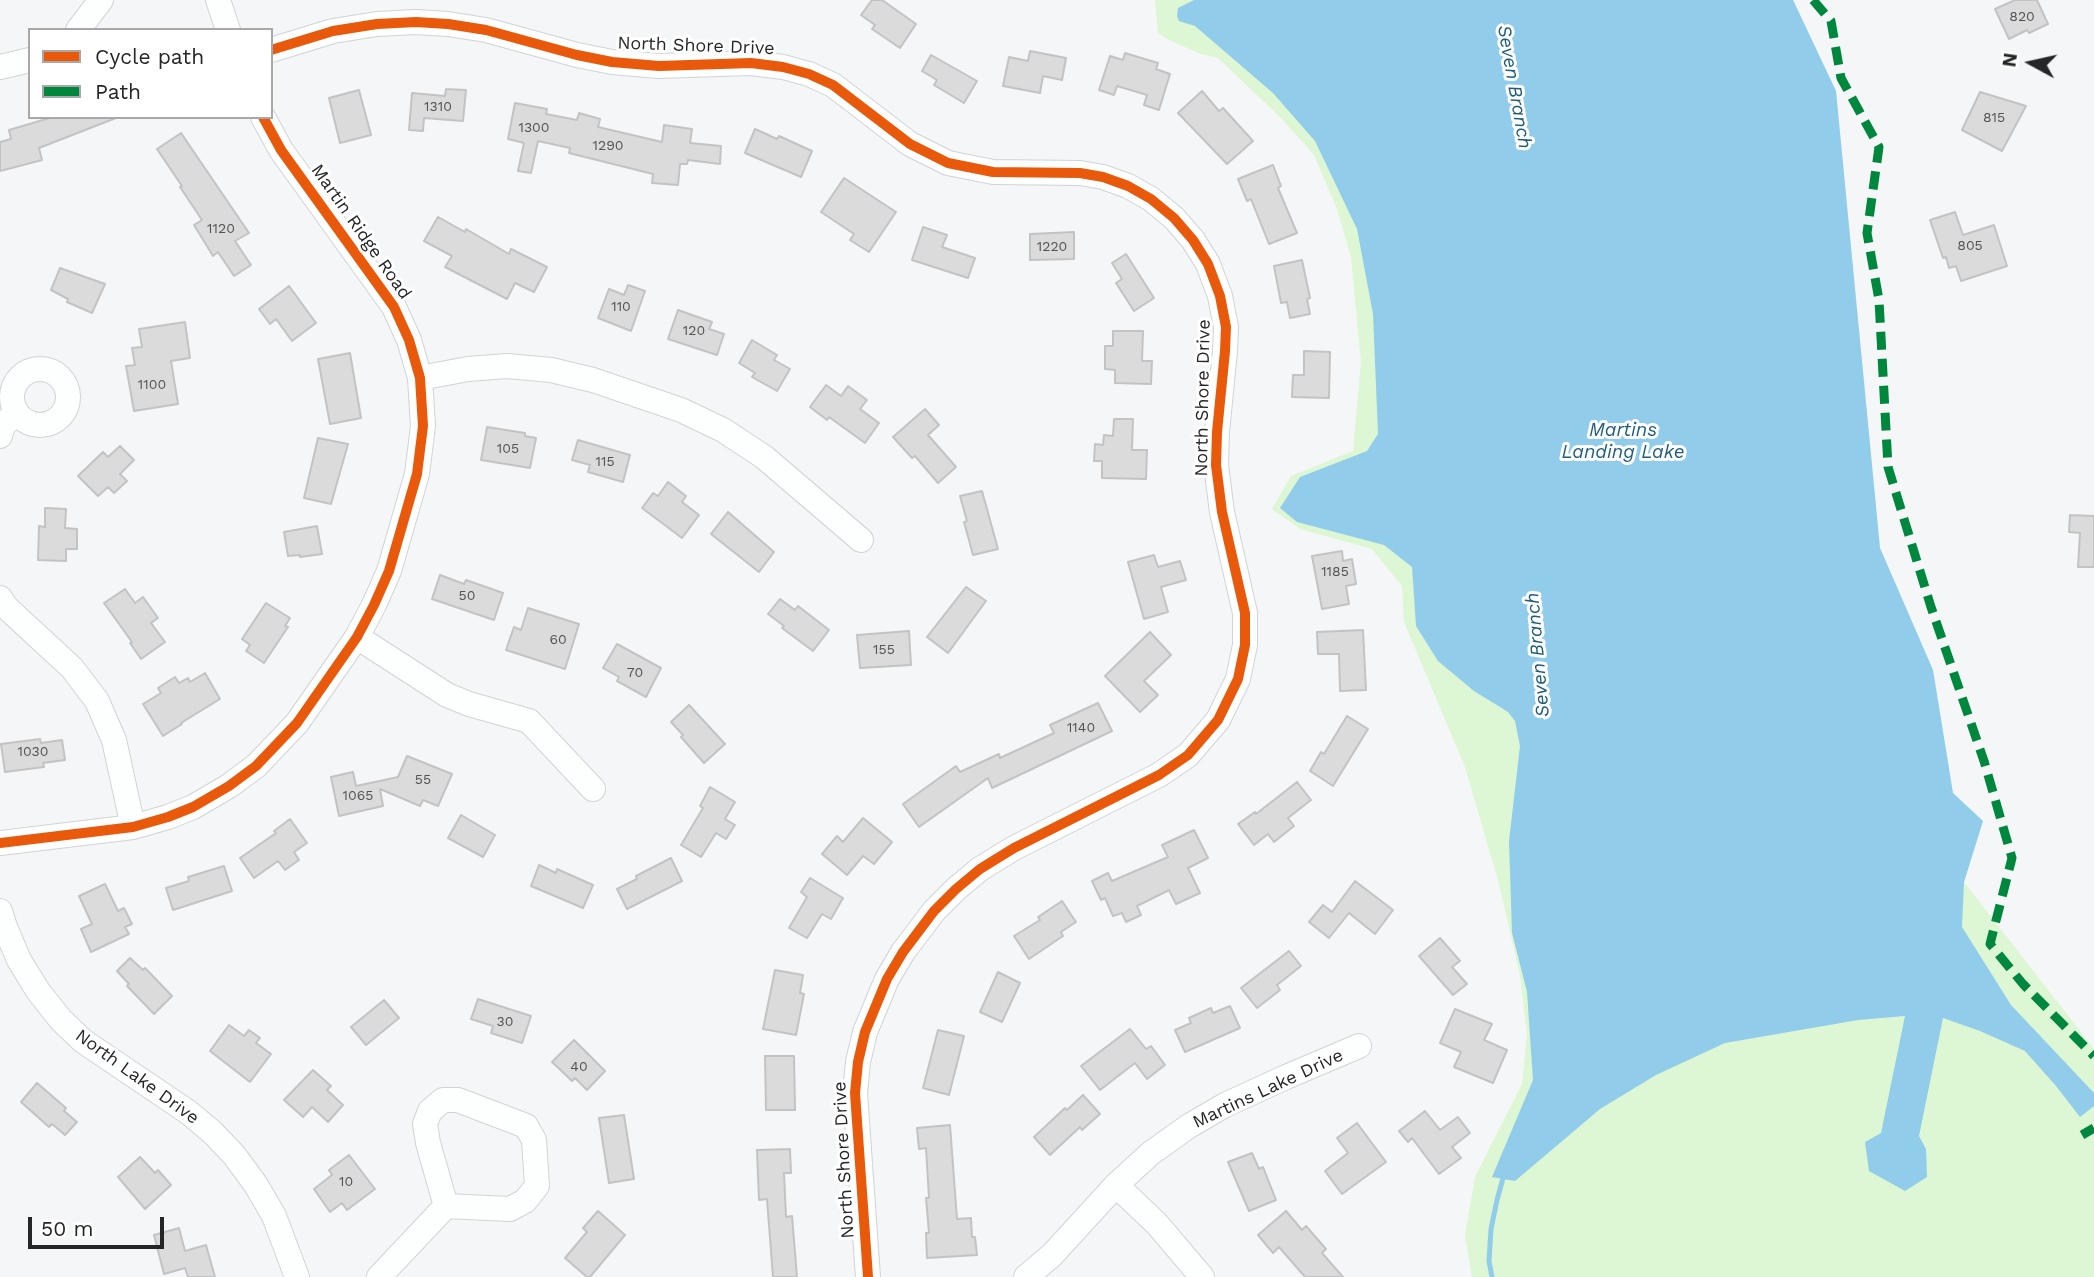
<!DOCTYPE html>
<style>
body{margin:0}
#map{position:relative;width:2094px;height:1277px;overflow:hidden;background:#f4f6f8;font-family:"Work Sans",sans-serif}
canvas{display:block}
.legend{position:absolute;left:28px;top:28px;width:245px;height:91px;box-sizing:border-box;background:#fff;border:2px solid #a8a8a9;margin:0;padding:9px 12px;list-style:none;font-size:21px;color:#252627}
.legend li{display:flex;align-items:center;gap:14px;height:35px}
.legend b{width:35px;border:2px solid #a8a8a9}
.north{position:absolute;left:1996px;top:28px;width:70px;height:70px;-webkit-text-stroke:5px #fff;paint-order:stroke;rotate:278deg;font-size:19px;font-weight:700;line-height:28px;text-align:center;color:#252627}
.north::after{content:'';display:block;margin:auto;width:24px;height:32px;background:#252627;clip-path:polygon(50% 0,100% 100%,50% 72%,0 100%)}
.scale{position:absolute;left:28px;top:1217px;width:136px;height:32px;box-sizing:border-box;border:4px solid #252627;border-top:0;padding-left:9px;font-size:21px;line-height:24px;white-space:nowrap;color:#252627;-webkit-text-stroke:5px #fff;paint-order:stroke}
</style>
<div id="map">
<canvas width="2094" height="1277"></canvas>
<ul class="legend">
<li><b style="height:9px;background:#e8590c"></b>Cycle path</li>
<li><b style="height:9px;background:#00873e"></b>Path</li>
</ul>
<div class="north">N</div>
<div class="scale">50 m</div>
</div>
<script>
const g = document.querySelector('canvas').getContext('2d');
g.lineJoin = 'round';
function fillPath(path, color) {
  g.fillStyle = color;
  g.fill(path, 'evenodd');
}
function poly(rows) {
  const path = new Path2D();
  for (const r of rows) {
    if (r.length === 3) {
      path.moveTo(r[0] + r[2], r[1]);
      path.arc(r[0], r[1], r[2], 0, 2 * Math.PI);
      continue;
    }
    path.moveTo(r[0], r[1]);
    for (let i = 2; i < r.length; i += 2) path.lineTo(r[i], r[i + 1]);
  }
  return path;
}
function stroke(path, color, width, dash) {
  g.strokeStyle = color;
  g.lineWidth = width;
  g.lineCap = dash ? 'butt' : 'round';
  g.setLineDash(dash || []);
  g.stroke(path);
}
function label(font, color, halo, rows, align = 'center') {
  g.font = font + ' "Work Sans",sans-serif';
  g.lineWidth = 6;
  g.setLineDash([]);
  g.textBaseline = 'middle';
  g.strokeStyle = halo;
  g.fillStyle = color;
  for (const [text, x, y, turn = 0] of rows) {
    g.save();
    g.translate(x, y);
    g.rotate((+turn || 0) * Math.PI / 180);
    g.textAlign = isNaN(turn) ? turn : align;
    if (halo) g.strokeText(text, 0, 0);
    g.fillText(text, 0, 0);
    g.restore();
  }
}
fillPath(poly([
 [1155,0,1793,0,1836,91,1880,548,1933,670,1953,793,1983,821,1964,882,2094,1049,2094,1277,1472,1277,1465,1235,1475,1177,1522,1084,1527,1035,1520,975,1499,884,1465,767,1404,622,1402,586,1372,549,1300,529,1272,509,1291,476,1353,451,1361,362,1351,257,1337,209,1314,155,1280,117,1218,58,1201,54,1171,41,1158,33]
]), '#ddf6d3');
fillPath(poly([
 [1194,0,1793,0,1836,91,1880,548,1933,670,1953,793,1983,821,1964,882,1962,927,2011,1005,2094,1093,2094,1106,2080,1117,2056,1086,2025,1051,1980,1031,1943,1018,1919,1136,1926,1149,1927,1177,1905,1191,1869,1171,1865,1142,1881,1133,1905,1016,1858,1020,1725,1043,1656,1075,1600,1109,1515,1181,1492,1177,1533,1080,1527,992,1512,933,1509,841,1520,746,1515,721,1508,712,1474,691,1438,661,1416,626,1412,567,1384,545,1297,522,1280,508,1300,477,1367,451,1378,434,1373,314,1357,229,1315,141,1273,93,1195,26,1179,21,1177,16,1178,8]
]), '#91cceb');
stroke(poly([
 [1492,1277,1489,1261,1491,1229,1497,1200,1503,1178,1506,1175]
]), '#91cceb', 5);
const building = poly([
 [872,0,882,0,916,24,900,48,872,29,875,25,861,15,872,0],
 [2015,0,2037,0,2048,24,2029,33,2027,30,2009,39,1995,9,2015,0],
 [1030,51,1066,58,1062,80,1043,76,1040,93,1003,86,1009,57,1028,61,1030,51],
 [1125,53,1158,63,1156,69,1170,74,1159,110,1144,105,1147,95,1117,86,1114,95,1099,90,1110,56,1123,60,1125,53],
 [931,55,977,81,964,103,934,85,937,80,922,71,931,55],
 [446,89,466,90,463,121,424,118,423,131,409,130,412,93,445,96,446,89],
 [359,90,371,135,340,143,329,98,359,90],
 [1202,91,1219,111,1223,108,1253,141,1227,164,1178,113,1202,91],
 [1980,92,2026,106,2002,151,1962,130,1980,92],
 [515,103,547,109,546,114,577,120,579,113,600,119,598,127,662,142,664,125,692,129,690,143,721,146,720,164,688,160,687,164,680,164,678,185,652,183,653,174,569,153,570,148,538,141,531,173,518,171,524,143,508,139,515,103],
 [53,117,116,118,39,148,42,160,0,171,0,142,11,139,9,130,53,117],
 [755,129,777,139,779,136,812,151,801,177,745,153,755,129],
 [181,133,249,233,235,241,251,265,234,276,218,252,213,256,194,225,202,220,180,187,182,186,157,149,181,133],
 [1273,165,1281,186,1278,188,1297,233,1269,244,1251,199,1247,201,1238,179,1273,165],
 [844,178,896,212,869,252,850,240,854,234,821,212,844,178],
 [1955,212,1963,235,1994,225,2007,266,1961,281,1956,266,1949,268,1946,257,1943,258,1930,220,1955,212],
 [438,217,465,232,466,229,509,254,511,249,547,267,534,292,515,283,507,299,445,267,452,256,424,241,438,217],
 [923,227,947,235,942,247,975,258,968,278,912,260,923,227],
 [1074,232,1074,259,1030,260,1030,234,1074,232],
 [1126,254,1154,298,1134,311,1116,283,1122,279,1112,263,1126,254],
 [1302,260,1310,298,1307,299,1310,314,1290,318,1287,302,1281,303,1274,266,1302,260],
 [60,268,105,284,92,313,67,302,68,299,51,290,60,268],
 [628,285,645,291,631,331,598,318,609,289,624,295,628,285],
 [289,286,316,323,292,341,276,319,270,324,259,309,289,286],
 [678,310,712,322,709,329,724,334,717,355,668,339,678,310],
 [185,322,190,358,171,361,178,404,134,411,126,366,135,365,132,348,142,347,139,329,185,322],
 [1113,331,1143,331,1142,361,1152,361,1151,384,1115,383,1115,370,1105,369,1105,346,1113,346,1113,331],
 [752,340,777,355,774,360,790,369,777,391,752,377,755,373,739,363,752,340],
 [1304,351,1330,352,1329,398,1292,397,1293,375,1304,375,1304,351],
 [350,353,361,418,330,424,318,359,350,353],
 [826,385,841,396,848,386,867,400,860,409,879,423,865,443,829,417,827,420,810,407,826,385],
 [925,409,939,425,928,435,956,467,938,483,915,456,912,458,893,437,925,409],
 [1114,419,1133,419,1132,450,1147,450,1146,479,1102,478,1102,461,1094,461,1095,444,1103,445,1104,435,1113,436,1114,419],
 [487,427,525,433,525,436,536,438,530,468,481,460,487,427],
 [318,438,348,444,331,504,304,498,318,438],
 [578,440,630,455,623,482,588,472,590,465,572,460,578,440],
 [120,446,134,460,120,474,127,481,114,493,108,487,98,496,78,476,103,452,108,457,120,446],
 [668,482,686,496,682,502,699,515,682,538,642,508,653,493,658,496,668,482],
 [982,491,998,549,973,555,964,522,967,521,960,496,982,491],
 [45,508,66,509,65,528,77,529,77,549,66,549,66,561,38,560,39,526,45,527,45,508],
 [728,512,774,552,759,572,711,534,728,512],
 [2070,515,2094,516,2094,567,2078,567,2080,533,2069,532,2070,515],
 [317,526,322,554,300,557,300,555,288,556,284,532,317,526],
 [1342,551,1343,561,1352,559,1356,584,1346,586,1349,604,1322,609,1312,556,1342,551],
 [1154,555,1158,567,1180,561,1186,580,1161,587,1168,612,1144,619,1128,562,1154,555],
 [440,575,464,584,466,580,503,593,494,620,432,599,440,575],
 [966,587,986,601,948,653,927,637,966,587],
 [125,589,135,603,143,597,158,618,151,623,165,642,141,659,130,643,132,642,104,603,125,589],
 [780,599,795,610,798,606,829,630,813,651,782,628,784,626,768,614,780,599],
 [266,603,290,618,285,626,288,627,264,663,246,651,250,645,242,639,266,603],
 [528,608,579,624,565,669,506,650,514,627,521,630,528,608],
 [1363,630,1366,690,1340,691,1339,654,1318,654,1317,632,1363,630],
 [909,631,911,665,860,668,857,635,909,631],
 [1150,632,1171,655,1144,681,1158,695,1140,712,1105,676,1150,632],
 [617,644,661,668,646,697,617,681,619,677,603,668,617,644],
 [205,673,220,699,181,723,182,724,163,736,143,704,161,693,158,688,175,677,179,683,188,678,190,682,205,673],
 [1098,703,1112,731,992,788,988,778,919,827,903,804,956,766,960,772,999,754,1000,758,1054,733,1050,725,1098,703],
 [689,705,725,744,704,763,681,737,683,735,671,722,689,705],
 [1347,716,1368,729,1333,786,1310,771,1321,752,1324,754,1347,716],
 [40,739,41,743,62,740,65,760,43,763,44,767,5,772,1,744,40,739],
 [407,756,452,774,438,806,423,800,420,806,380,789,383,806,339,816,331,777,353,772,356,786,398,777,407,756],
 [1297,782,1311,800,1288,818,1294,826,1274,842,1268,834,1254,845,1238,824,1255,812,1256,814,1297,782],
 [710,787,735,802,725,819,735,825,726,839,716,833,701,857,681,845,703,808,700,806,710,787],
 [461,815,495,835,483,857,448,838,461,815],
 [863,818,892,842,874,864,863,856,847,875,822,854,837,836,843,842,863,818],
 [290,819,307,843,294,852,299,860,285,870,278,861,254,878,240,858,276,833,274,831,290,819],
 [1194,830,1208,858,1188,868,1200,893,1176,904,1169,890,1137,906,1141,915,1126,922,1122,913,1113,916,1105,898,1101,900,1092,881,1108,873,1112,881,1168,857,1162,845,1194,830],
 [671,858,682,881,627,909,617,889,637,879,636,876,671,858],
 [539,865,556,873,557,869,593,885,583,908,531,886,539,865],
 [224,866,232,891,173,910,166,888,189,881,188,877,224,866],
 [810,878,843,898,831,919,822,914,807,938,789,928,807,897,801,892,810,878],
 [1355,881,1393,910,1375,934,1349,913,1329,938,1309,922,1323,905,1332,912,1355,881],
 [105,884,118,911,124,908,132,924,125,927,129,934,91,952,81,929,92,924,79,896,105,884],
 [1062,901,1076,922,1061,932,1063,936,1029,959,1014,936,1040,920,1038,917,1062,901],
 [1440,938,1460,961,1452,967,1467,984,1453,995,1419,956,1440,938],
 [1289,951,1301,966,1277,985,1280,990,1257,1008,1241,988,1289,951],
 [130,958,143,970,145,968,172,996,154,1014,127,986,129,984,117,971,130,958],
 [775,970,803,975,800,993,804,994,796,1035,763,1029,775,970],
 [998,972,1020,983,1002,1022,980,1012,998,972],
 [478,999,531,1016,522,1043,491,1033,493,1026,471,1019,478,999],
 [384,1000,399,1018,366,1045,351,1027,384,1000],
 [1230,1006,1240,1028,1185,1052,1175,1030,1191,1023,1189,1018,1211,1008,1213,1013,1230,1006],
 [1455,1009,1492,1024,1484,1040,1507,1050,1493,1083,1454,1067,1461,1052,1440,1043,1455,1009],
 [229,1025,244,1036,249,1030,260,1038,256,1043,271,1054,250,1082,210,1051,229,1025],
 [1130,1029,1146,1049,1151,1046,1165,1065,1147,1079,1135,1063,1100,1090,1081,1066,1130,1029],
 [938,1030,964,1036,949,1095,923,1088,938,1030],
 [574,1040,605,1071,587,1090,575,1078,572,1081,552,1062,574,1040],
 [765,1056,794,1056,795,1110,766,1110,765,1056],
 [313,1070,331,1086,327,1090,343,1105,328,1122,312,1107,303,1117,284,1100,313,1070],
 [37,1083,66,1108,64,1111,77,1122,65,1135,52,1124,49,1127,21,1102,37,1083],
 [1083,1095,1100,1114,1082,1130,1080,1127,1050,1155,1034,1137,1065,1108,1067,1110,1083,1095],
 [1425,1111,1440,1130,1458,1117,1470,1133,1452,1147,1461,1158,1439,1174,1412,1138,1408,1142,1399,1131,1425,1111],
 [624,1115,634,1179,609,1183,599,1118,624,1115],
 [1357,1123,1386,1162,1342,1194,1325,1171,1348,1153,1337,1138,1357,1123],
 [950,1125,957,1219,971,1218,972,1237,975,1237,977,1255,927,1258,926,1233,929,1233,926,1198,929,1198,926,1148,919,1149,917,1128,950,1125],
 [790,1149,791,1173,784,1173,786,1217,792,1216,797,1277,773,1277,767,1199,759,1200,757,1150,790,1149],
 [1252,1153,1259,1169,1263,1167,1276,1200,1249,1211,1228,1162,1252,1153],
 [349,1155,375,1189,347,1210,342,1203,330,1212,314,1189,332,1175,329,1170,349,1155],
 [140,1157,155,1173,158,1170,171,1185,145,1209,118,1177,140,1157],
 [598,1211,625,1235,590,1277,587,1277,565,1258,587,1232,583,1228,598,1211],
 [1286,1211,1302,1230,1306,1226,1326,1249,1322,1253,1343,1277,1305,1277,1279,1247,1273,1253,1258,1235,1286,1211],
 [179,1228,185,1251,206,1245,215,1277,188,1277,185,1268,164,1274,154,1235,179,1228]
]);
fillPath(building, '#dbdbdb');
stroke(building, '#c3c3c4', 2);
const minor = poly([
 [218,0,228,30],
 [78,30,101,0],
 [271,50,333,31,377,24,416,22,448,24,486,30,577,55,612,62,659,66,751,63,783,67,809,74,833,85,910,144,948,163,993,172,1080,173,1103,177,1128,186,1151,199,1174,218,1193,240,1208,264,1220,296,1226,327,1225,351,1217,432,1216,465,1222,512,1245,613,1245,645,1238,679,1218,720,1188,755,1159,775,1014,848,980,869,956,889,934,911,903,952,887,979,865,1032,858,1062,855,1093,868,1277],
 [0,67,30,60],
 [40,397,28],
 [420,378,468,369,507,366,551,370,593,380,681,410,723,430,764,457,861,540],
 [0,436,3,426,16,412],
 [0,598,6,607,72,668,97,701,114,740,133,827],
 [357,637,447,695,469,704,529,721,593,789],
 [0,843,133,827,168,817,193,807,229,786,256,766,297,723,357,637,374,605,389,571,417,474,423,426,420,378,409,340,394,307,281,150,263,117],
 [0,911,5,927,19,960,38,991,61,1020,83,1041,188,1112,212,1132,234,1155,256,1185,274,1216,297,1277],
 [443,1100,458,1100,526,1126,534,1140,537,1186,525,1201,510,1209,446,1206,428,1143,425,1124,430,1111,443,1100],
 [1116,1185,1157,1224,1202,1277],
 [379,1277,446,1206],
 [1026,1277,1052,1255,1116,1185,1151,1153,1189,1126,1225,1105,1286,1077,1359,1046]
]);
stroke(minor, '#d1d3d5', 26);
stroke(minor, '#fdfefe', 24);
stroke(poly([
 [1813,0,1831,21,1841,78,1879,147,1867,233,1879,300,1888,467,1931,607,1984,761,2012,858,1990,944,2023,984,2094,1056],
 [2082,1135,2094,1128]
]), '#00873e', 9, [18, 9]);
stroke(poly([
 [271,50,333,31,377,24,416,22,448,24,486,30,577,55,612,62,659,66,751,63,783,67,809,74,833,85,910,144,948,163,993,172,1080,173,1103,177,1128,186,1151,199,1174,218,1193,240,1208,264,1220,296,1226,327,1225,351,1217,432,1216,465,1222,512,1245,613,1245,645,1238,679,1218,720,1188,755,1159,775,1014,848,980,869,956,889,934,911,903,952,887,979,865,1032,858,1062,855,1093,868,1277],
 [0,843,133,827,168,817,193,807,229,786,256,766,297,723,357,637,374,605,389,571,417,474,423,426,420,378,409,340,394,307,281,150,263,117]
]), '#e8590c', 10);
label('14px', '#525354', null, [
 ["820",2022,17],
 ["1310",438,107],
 ["815",1994,118],
 ["1300",534,128],
 ["1290",608,146],
 ["1120",221,229],
 ["805",1970,246],
 ["1220",1052,247],
 ["110",621,307],
 ["120",694,331],
 ["1100",152,385],
 ["105",508,449],
 ["115",605,462],
 ["1185",1335,572],
 ["50",467,596],
 ["60",558,640],
 ["155",884,650],
 ["70",635,673],
 ["1140",1081,728],
 ["1030",33,752],
 ["55",423,780],
 ["1065",358,796],
 ["30",505,1022],
 ["40",579,1067],
 ["10",346,1182]
]);
label('18px', '#252627', '#fff', [
 ["North Shore Drive",696,46,2],
 ["Martin Ridge Road",361,232,55],
 ["North Shore Drive",1203,398,-89],
 ["North Lake Drive",137,1077,36],
 ["Martins Lake Drive",1268,1089,-25],
 ["North Shore Drive",844,1160,-93]
]);
label('italic 19px', '#1e5d7b', '#fff', [
 ["Seven Branch",1514,87,80],
 ["Martins",1623,430],
 ["Landing Lake",1623,452],
 ["Seven Branch",1538,655,-95]
]);
</script>
